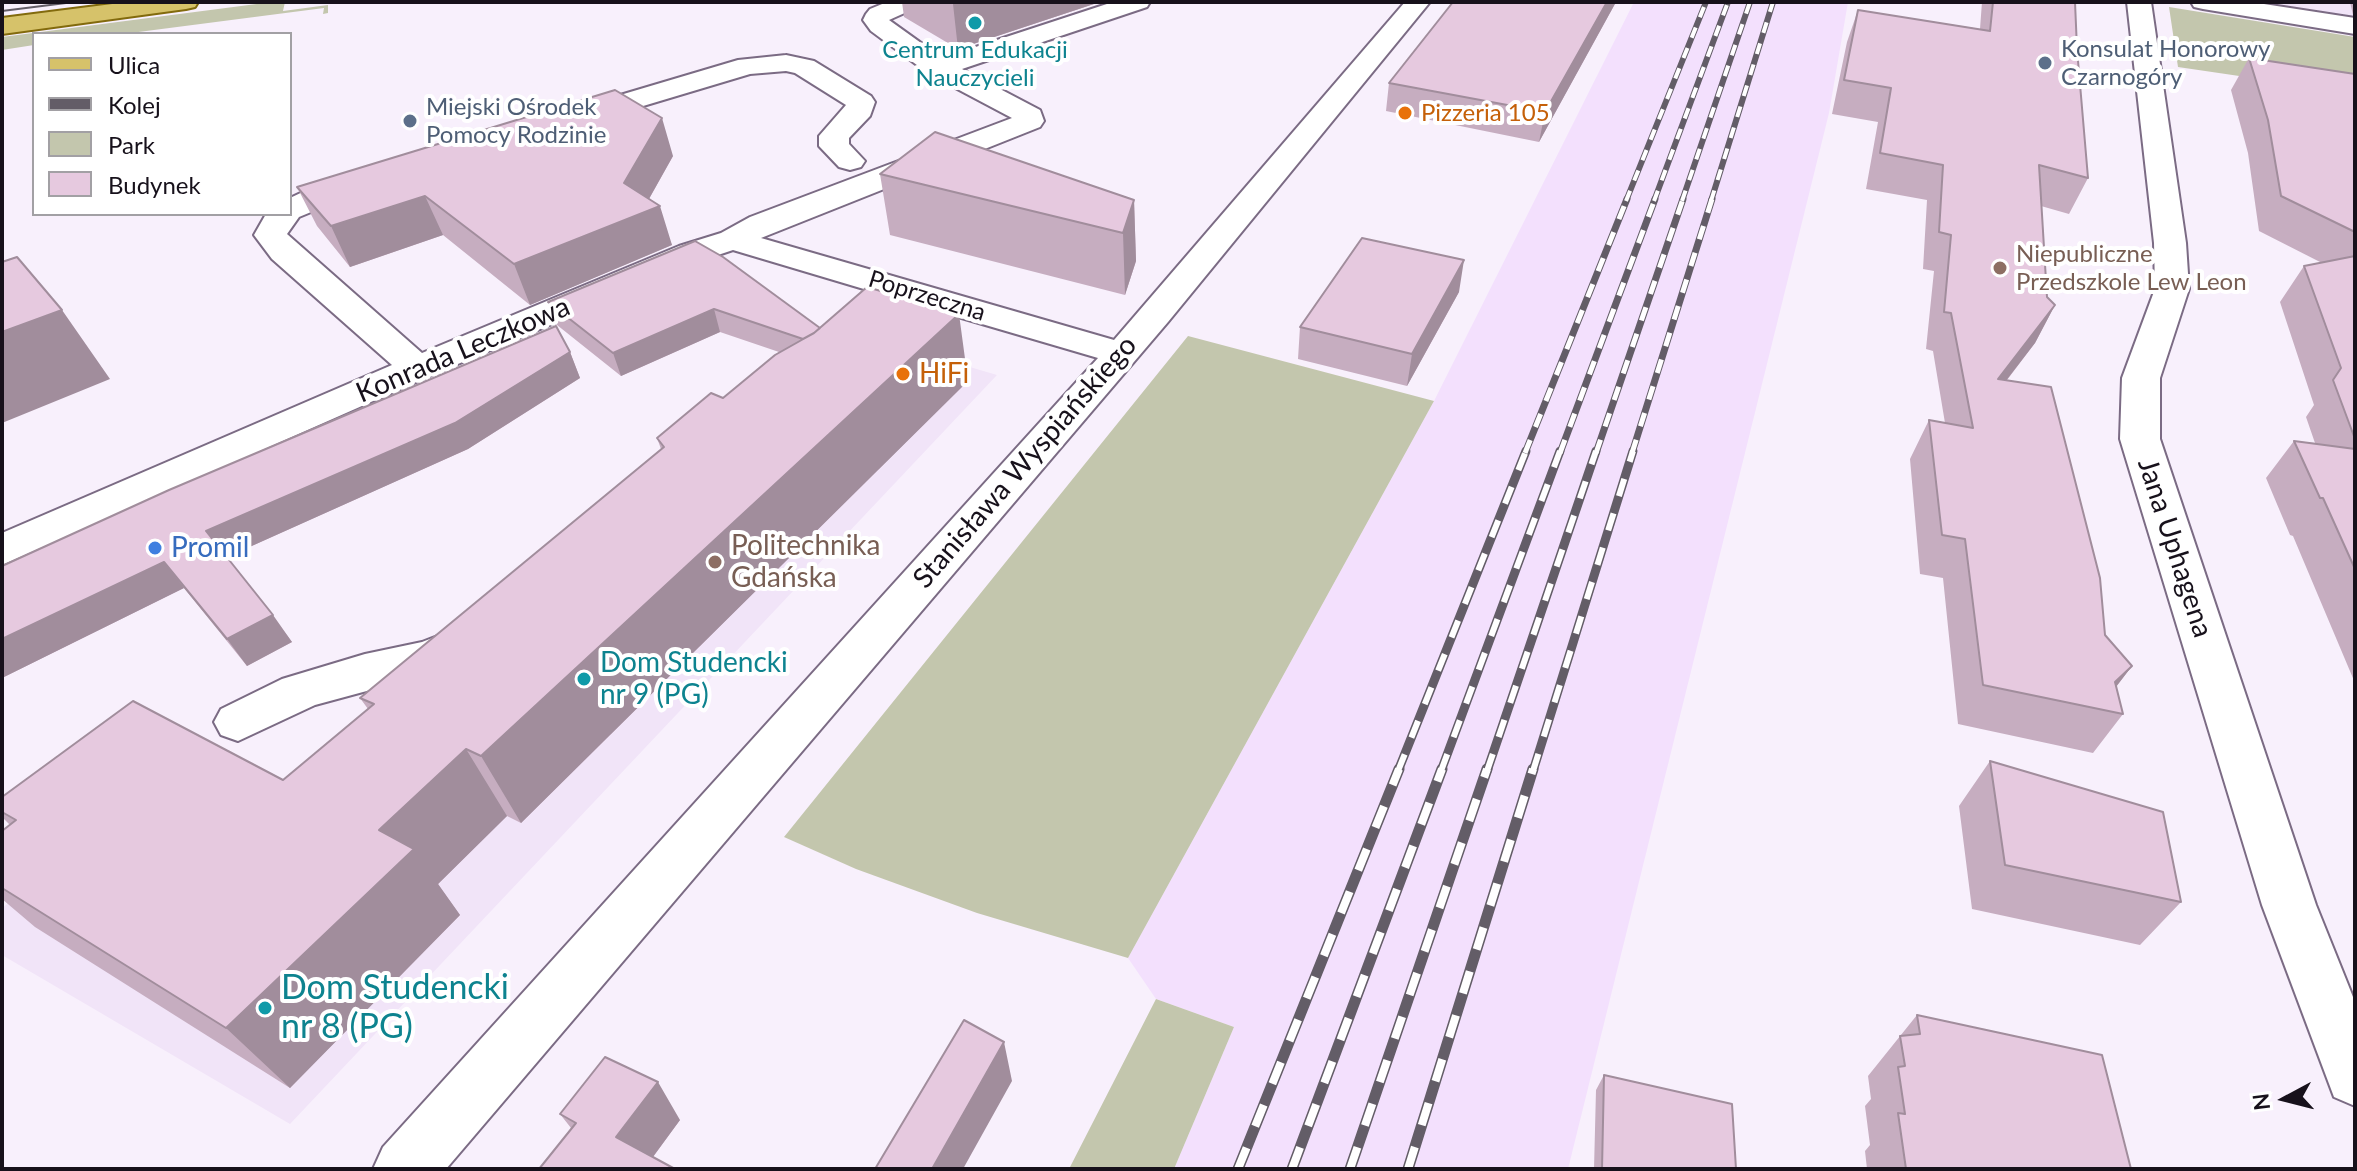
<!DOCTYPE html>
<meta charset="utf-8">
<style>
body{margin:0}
#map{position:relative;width:2357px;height:1171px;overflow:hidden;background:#f8f0fc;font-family:Lato,sans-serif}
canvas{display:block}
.frame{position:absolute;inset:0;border:4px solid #17111b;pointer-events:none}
.legend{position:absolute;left:32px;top:32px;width:260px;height:184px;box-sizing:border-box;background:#fff;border:2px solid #a2a0a4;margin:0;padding:10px 14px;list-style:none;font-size:24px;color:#17111b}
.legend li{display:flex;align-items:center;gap:16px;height:40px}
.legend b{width:40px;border:2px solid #a2a0a4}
.north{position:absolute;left:2245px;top:1059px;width:80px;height:80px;-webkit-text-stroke:6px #fff;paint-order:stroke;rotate:263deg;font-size:22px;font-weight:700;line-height:32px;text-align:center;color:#17111b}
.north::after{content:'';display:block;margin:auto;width:28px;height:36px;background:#17111b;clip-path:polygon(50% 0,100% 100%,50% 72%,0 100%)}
</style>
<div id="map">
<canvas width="2357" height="1171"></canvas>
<div class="frame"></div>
<ul class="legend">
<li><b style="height:10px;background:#d6c26a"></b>Ulica</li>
<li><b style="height:10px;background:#635d67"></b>Kolej</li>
<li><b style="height:22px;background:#c3c6ad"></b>Park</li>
<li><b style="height:22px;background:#e6c9df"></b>Budynek</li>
</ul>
<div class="north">N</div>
</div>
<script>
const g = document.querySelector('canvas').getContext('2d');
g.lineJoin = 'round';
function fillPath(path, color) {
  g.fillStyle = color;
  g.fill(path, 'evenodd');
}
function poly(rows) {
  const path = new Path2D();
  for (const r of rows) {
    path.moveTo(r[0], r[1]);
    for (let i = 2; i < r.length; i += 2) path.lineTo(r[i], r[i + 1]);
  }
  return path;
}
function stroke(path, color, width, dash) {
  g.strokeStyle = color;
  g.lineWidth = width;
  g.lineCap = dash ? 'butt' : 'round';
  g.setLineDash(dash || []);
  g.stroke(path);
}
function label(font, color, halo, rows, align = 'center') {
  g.font = font + ' Lato,sans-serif';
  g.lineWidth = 8;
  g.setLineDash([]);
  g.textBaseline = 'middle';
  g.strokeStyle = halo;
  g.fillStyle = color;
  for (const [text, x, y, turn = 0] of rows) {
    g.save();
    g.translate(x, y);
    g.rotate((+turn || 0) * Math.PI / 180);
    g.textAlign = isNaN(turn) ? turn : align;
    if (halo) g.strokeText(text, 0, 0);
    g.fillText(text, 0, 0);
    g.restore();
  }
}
fillPath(poly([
 [1634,2,1848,2,1829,113,1568,1169,1174,1169,1234,1027,1156,999,1128,958,1434,401]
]), '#f3e0fd');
fillPath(poly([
 [2258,2,2355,2,2355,17],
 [861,335,997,375,290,1124,2,955,2,908,204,749,330,815]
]), '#f1e4f8');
fillPath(poly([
 [272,2,285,2,283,11,328,5,328,13,323,14,324,8,123,34,34,34,34,45,2,50,2,37],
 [2169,7,2355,37,2355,93,2178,67],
 [1188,336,1434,401,1128,958,977,913,856,869,784,837],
 [1156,999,1234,1027,1174,1169,1069,1169]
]), '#c3c6ad');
const minor = poly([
 [887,2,921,2,918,7,889,20,942,58,1113,2,1150,2,1147,7,962,69,1040,110,1044,121,1040,127,761,238,1114,340,1405,2,1430,2,1168,322,446,1169,373,1169,383,1147,1098,358,924,307,881,348,868,351,855,348,850,340,855,332,894,298,733,250,703,260,432,375,2,565,2,533,392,365,272,259,254,235,266,214,290,214,290,198,328,180,361,171,372,173,376,180,372,187,299,217,287,234,422,353,679,246,721,233,750,217,1012,118,929,74,871,31,863,20,866,14,870,9,887,2],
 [2127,2,2151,2,2186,243,2189,289,2160,378,2160,439,2316,905,2355,1002,2355,1106,2334,1097,2262,905,2120,439,2122,378,2155,289,2154,243,2127,2],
 [2191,2,2251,2,2355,18,2355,34,2203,9,2194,7,2191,2],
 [786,55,814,61,871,96,875,102,870,116,849,138,849,144,865,161,861,167,850,170,839,167,819,146,819,136,846,105,795,73,786,71,750,74,573,127,563,124,559,118,563,112,738,60,786,55],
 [458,628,474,633,481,645,474,657,448,669,315,705,238,741,221,735,214,722,221,709,282,679,365,654,422,642,458,628]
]);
const major = poly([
 [128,2,198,2,195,7,186,9,2,34,2,18,128,2]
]);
stroke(minor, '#7b6b84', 4);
stroke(major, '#826a0d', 4);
fillPath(minor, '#fff');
fillPath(major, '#d6c26a');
stroke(poly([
 [2,11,74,2]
]), '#635d67', 2);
const railFar3 = poly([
 [1626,201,1706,2],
 [1654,201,1728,2],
 [1682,201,1750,2],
 [1711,201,1773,2]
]);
const railFar2 = poly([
 [1525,453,1627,199],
 [1560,453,1655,199],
 [1596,453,1683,199],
 [1632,453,1712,199]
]);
const railFar1 = poly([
 [1398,771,1526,451],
 [1441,771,1560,451],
 [1487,771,1596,451],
 [1533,771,1633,451]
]);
const rail = poly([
 [1238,1169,1399,769],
 [1292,1169,1442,769],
 [1350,1169,1487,769],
 [1408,1169,1533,769]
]);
stroke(railFar3, '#635d67', 6);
stroke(railFar2, '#635d67', 7);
stroke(railFar1, '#635d67', 9);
stroke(rail, '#635d67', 11);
stroke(railFar3, '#fff', 4, [11]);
stroke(railFar2, '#fff', 5, [14]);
stroke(railFar1, '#fff', 6, [18]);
stroke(rail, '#fff', 8, [23]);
fillPath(poly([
 [902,2,1100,2,958,49,904,17],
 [1616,2,1539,142,1386,111,1389,83],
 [1982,2,2075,2,2077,49,2088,178,2069,214,2041,206,2047,297,2055,305,2035,343,2007,380,2105,635,2132,666,2116,687,2123,714,2093,753,1958,724,1943,578,1920,574,1910,459,1929,420,1945,423,1933,351,1926,349,1934,271,1923,269,1927,200,1866,189,1878,122,1832,114,1847,42,1858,10,1980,29],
 [2350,2,2355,2,2355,16,2353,15],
 [2249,58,2355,74,2355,683,2293,536,2290,535,2266,478,2294,441,2315,443,2306,417,2314,405,2280,302,2304,266,2322,263,2259,231,2248,153,2231,90],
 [673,156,649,199,672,245,530,305,443,235,350,267,317,226,297,187],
 [880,174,1134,200,1136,261,1125,295,890,235],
 [695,241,820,328,968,381,521,823,507,816,438,884,460,915,290,1088,35,927,2,899,2,831,10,825,2,817,2,797,283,780,368,709,360,698,661,449,657,438,723,398,779,352,720,332,621,376,557,325,548,302],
 [1459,292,1407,386,1298,359,1300,327],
 [570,352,580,378,468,449,227,557,292,642,247,666,184,588,2,678,169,490],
 [1990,761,2181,902,2140,945,1972,909,1959,806],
 [1917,1015,2131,1169,1867,1169,1865,1151,1870,1145,1865,1106,1871,1099,1868,1076],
 [1604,1075,1736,1169,1594,1169,1596,1090],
 [560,1114,680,1120,653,1157,571,1128]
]), '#c6adc0');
fillPath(poly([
 [959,2,1100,2,958,49,953,4],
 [1607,2,1616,2,1539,142,1545,112],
 [662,118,673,156,641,213,660,206,672,245,530,305,514,264,624,183],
 [425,196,443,235,350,267,331,226],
 [1134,200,1136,261,1125,295,1123,233],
 [1464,260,1459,292,1407,386,1412,354],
 [2055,305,2035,343,1978,417,1998,379],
 [714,309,720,332,621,376,613,353],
 [62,310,110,379,2,423,2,332],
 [959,314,968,381,521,823,481,756],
 [570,352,580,378,468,449,225,558,206,531],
 [164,562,184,588,2,678,2,639],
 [273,615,292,642,247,666,227,639],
 [2132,666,2102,705,2115,682],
 [466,749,507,816,438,884,460,915,290,1088,226,1028,379,830],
 [1004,1042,1012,1081,963,1169,932,1169],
 [658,1082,680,1120,644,1169,616,1137]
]), '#a18d9c');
const building = poly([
 [1453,2,1607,2,1545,112,1389,83,1453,2],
 [1993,2,2075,2,2077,49,2088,178,2039,165,2047,297,2055,305,1998,379,2051,387,2100,578,2105,635,2132,666,2115,682,2123,714,1983,685,1965,539,1942,535,1929,420,1973,428,1951,313,1944,312,1951,235,1939,232,1943,165,1880,153,1891,88,1844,80,1858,10,1990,31,1993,2],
 [2249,58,2355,74,2355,232,2281,196,2268,120,2249,58],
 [615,90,662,118,624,183,660,206,514,264,425,196,331,226,297,187,615,90],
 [935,132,1134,200,1123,233,880,174,935,132],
 [1362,238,1464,260,1412,354,1300,327,1362,238],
 [695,241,723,257,820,328,814,333,803,339,714,309,613,353,548,302,695,241],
 [2355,256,2355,439,2333,380,2341,368,2304,266,2355,256],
 [17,257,62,310,2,332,2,262,17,257],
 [867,287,959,314,481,756,466,749,379,830,414,849,226,1028,2,888,2,831,16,820,2,812,2,797,133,701,283,780,374,704,360,698,664,447,657,438,711,393,723,398,775,355,814,333,867,287],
 [556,326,570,352,455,423,206,531,273,615,227,639,164,562,2,639,2,566,169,490,556,326],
 [2294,441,2355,449,2355,569,2323,498,2320,498,2294,441],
 [1990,761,2163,812,2181,902,2005,865,1990,761],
 [1917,1015,2102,1055,2131,1169,1906,1169,1898,1113,1905,1114,1898,1067,1905,1066,1900,1036,1920,1034,1917,1015],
 [964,1020,1004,1042,932,1169,875,1169,964,1020],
 [605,1057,658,1082,616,1137,675,1169,539,1169,576,1123,560,1114,605,1057],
 [1604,1075,1732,1104,1736,1169,1602,1169,1604,1075]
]);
fillPath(building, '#e6c9df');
stroke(building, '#a18d9c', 2);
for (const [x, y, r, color] of [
 [975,23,8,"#0f9aa8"],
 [2045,63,8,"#5c6f8a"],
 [1405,113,8,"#e8710a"],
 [410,121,8,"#5c6f8a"],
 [2000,268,8,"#8d6e63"],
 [903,374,8,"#e8710a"],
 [155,548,8,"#3f7fe0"],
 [715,562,8,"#8d6e63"],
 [584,679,8,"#0f9aa8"],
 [265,1008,8,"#0f9aa8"]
]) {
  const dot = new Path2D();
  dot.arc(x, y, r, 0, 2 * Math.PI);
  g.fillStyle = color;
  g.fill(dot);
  stroke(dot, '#fff', 3);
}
label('24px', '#4e5e75', '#fff', [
 ["Konsulat Honorowy",2061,49],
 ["Czarnogóry",2061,77],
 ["Miejski Ośrodek",426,107],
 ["Pomocy Rodzinie",426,135]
], 'left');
label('24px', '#0d838f', '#fff', [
 ["Centrum Edukacji",975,50],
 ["Nauczycieli",975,78]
]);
label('24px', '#c56008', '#fff', [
 ["Pizzeria 105",1421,113]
], 'left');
label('24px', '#785e54', '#fff', [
 ["Niepubliczne",2016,254],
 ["Przedszkole Lew Leon",2016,282]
], 'left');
label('24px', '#17111b', '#fff', [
 ["Poprzeczna",927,296,17]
]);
label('28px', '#17111b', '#fff', [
 ["Konrada Leczkowa",463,350,-23],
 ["Stanisława Wyspiańskiego",1025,462,-49],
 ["Jana Uphagena",2175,548,72]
]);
label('28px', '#c56008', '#fff', [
 ["HiFi",919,374]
], 'left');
label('28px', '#785e54', '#fff', [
 ["Politechnika",731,546],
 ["Gdańska",731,578]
], 'left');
label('28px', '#366cbe', '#fff', [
 ["Promil",171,548]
], 'left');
label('28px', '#0d838f', '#fff', [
 ["Dom Studencki",600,663],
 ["nr 9 (PG)",600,695]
], 'left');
label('34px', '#0d838f', '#fff', [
 ["Dom Studencki",281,988],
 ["nr 8 (PG)",281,1027]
], 'left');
</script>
